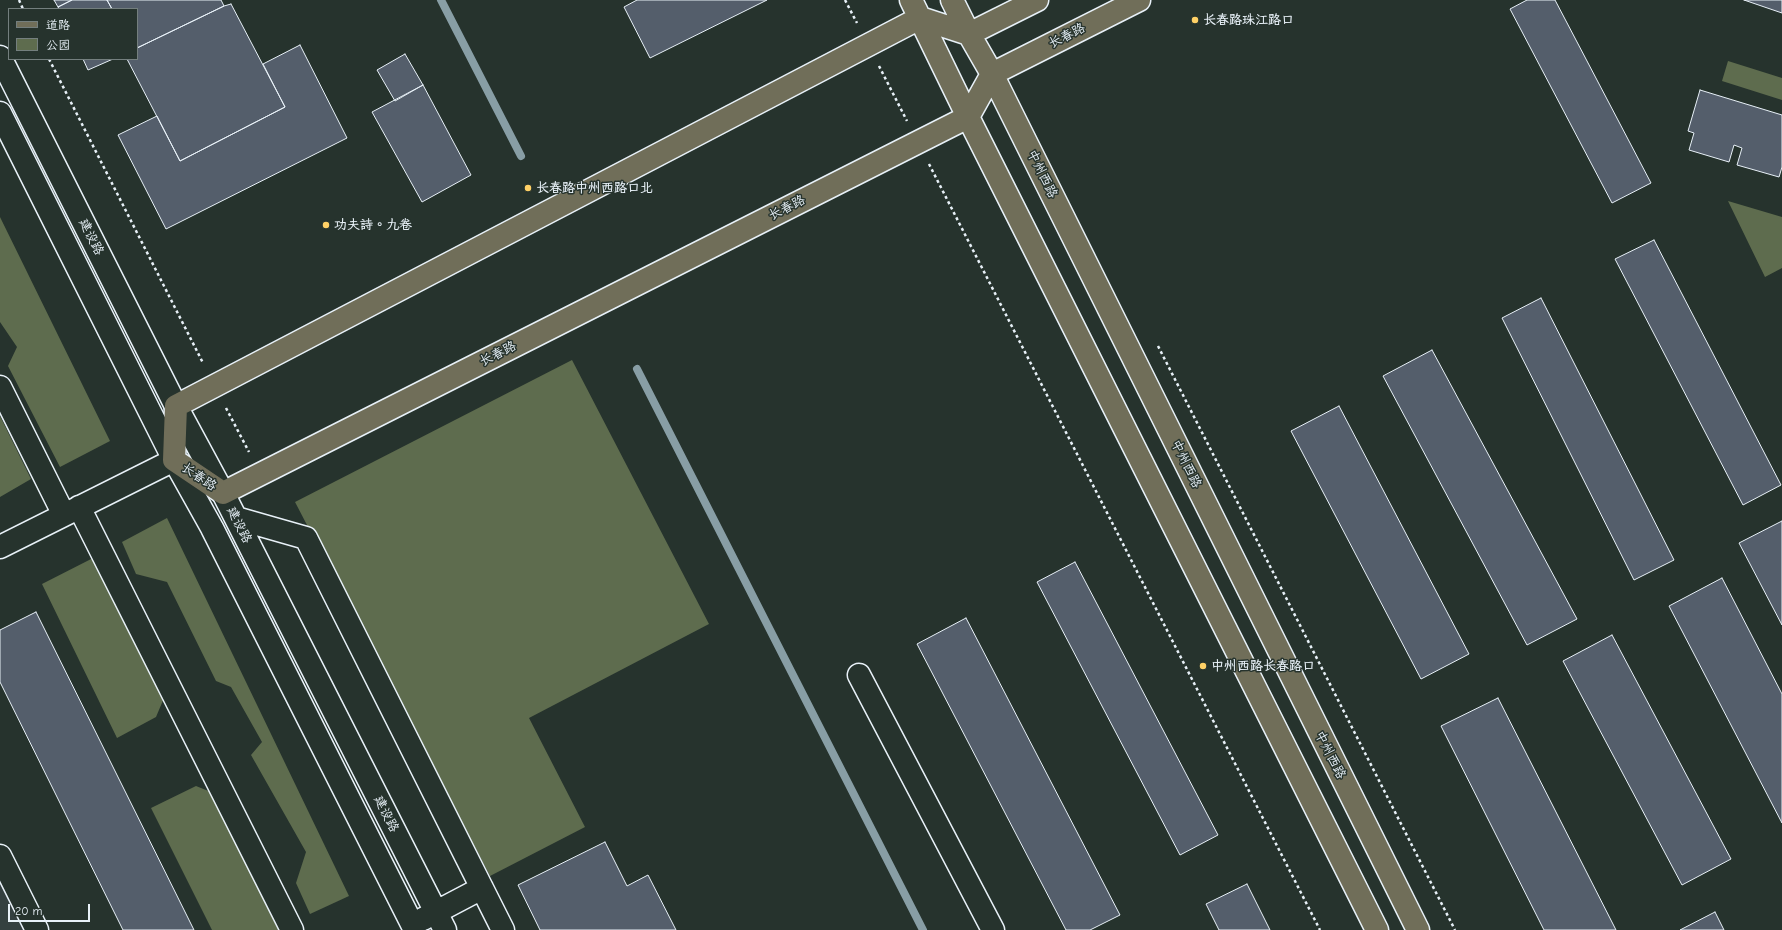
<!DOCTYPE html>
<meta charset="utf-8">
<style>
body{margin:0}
#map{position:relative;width:1782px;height:930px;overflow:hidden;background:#26332d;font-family:"Comic Neue","LXGW WenKai TC",sans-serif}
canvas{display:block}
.legend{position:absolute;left:8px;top:8px;width:130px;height:52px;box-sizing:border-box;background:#26332d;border:1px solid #747f7e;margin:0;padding:5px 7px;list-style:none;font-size:12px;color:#e8f1f8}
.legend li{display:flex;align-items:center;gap:8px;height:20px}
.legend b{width:20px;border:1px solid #747f7e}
.scale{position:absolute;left:8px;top:904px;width:82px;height:18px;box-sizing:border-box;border:2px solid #e8f1f8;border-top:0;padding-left:5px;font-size:12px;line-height:14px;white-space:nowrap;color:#e8f1f8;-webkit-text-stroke:3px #26332d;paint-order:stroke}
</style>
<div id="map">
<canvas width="1782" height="930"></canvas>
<ul class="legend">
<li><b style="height:5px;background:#706e59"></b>道路</li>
<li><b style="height:11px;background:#5e6c4e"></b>公园</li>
</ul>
<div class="scale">20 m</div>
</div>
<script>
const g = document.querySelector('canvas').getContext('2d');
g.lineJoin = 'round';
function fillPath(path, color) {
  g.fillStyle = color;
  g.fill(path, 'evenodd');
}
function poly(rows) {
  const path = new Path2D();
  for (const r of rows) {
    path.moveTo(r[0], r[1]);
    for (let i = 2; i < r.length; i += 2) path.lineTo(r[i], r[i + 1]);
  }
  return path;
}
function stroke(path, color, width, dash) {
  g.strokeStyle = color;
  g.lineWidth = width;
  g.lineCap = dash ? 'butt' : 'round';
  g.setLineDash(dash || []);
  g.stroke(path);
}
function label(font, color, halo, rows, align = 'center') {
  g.font = font + ' "Comic Neue","LXGW WenKai TC",sans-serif';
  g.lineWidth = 3;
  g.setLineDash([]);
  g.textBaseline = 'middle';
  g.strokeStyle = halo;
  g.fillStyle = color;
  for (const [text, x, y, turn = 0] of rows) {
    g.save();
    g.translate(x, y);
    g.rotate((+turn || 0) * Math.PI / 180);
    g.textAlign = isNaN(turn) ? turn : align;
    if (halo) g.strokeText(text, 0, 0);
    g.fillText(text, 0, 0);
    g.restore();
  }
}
fillPath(poly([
 [0,864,36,930,0,930]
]), '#344040');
fillPath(poly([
 [1728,61,1782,78,1782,100,1722,81],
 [1728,201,1782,217,1782,268,1765,277],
 [0,217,110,441,60,467,8,366,17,347,0,322],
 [572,360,709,624,529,718,585,827,490,876,295,502],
 [0,416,31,479,0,497],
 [167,518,349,896,310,914,296,883,306,852,251,755,262,742,231,687,216,681,167,582,136,574,122,542],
 [95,557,164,698,156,717,117,738,42,584],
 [196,786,216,794,278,930,212,930,151,808]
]), '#5e6c4e');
stroke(poly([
 [441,0,521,156],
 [637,369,923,930]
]), '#889ea5', 8);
const building = poly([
 [54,0,72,0,58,7,54,0],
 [72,0,107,0,112,9,59,9,58,7,72,0],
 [107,0,221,0,224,6,137,48,137,9,112,9,107,0],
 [637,0,767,0,650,58,624,7,637,0],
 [1527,0,1555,0,1651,183,1612,203,1510,9,1527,0],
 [1744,0,1782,0,1782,13,1744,0],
 [231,4,285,107,180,161,127,59,137,59,137,48,224,6,231,4],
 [300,45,347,138,166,229,118,135,157,116,180,161,285,107,263,64,300,45],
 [405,54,423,85,395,101,377,70,405,54],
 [83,59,113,59,88,70,83,59],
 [423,85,471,175,422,202,372,112,423,85],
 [1700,90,1782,115,1782,167,1779,177,1737,165,1742,148,1734,145,1729,162,1689,150,1694,133,1688,131,1700,90],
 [1654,240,1781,485,1743,505,1615,259,1654,240],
 [1541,298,1674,560,1634,580,1502,318,1541,298],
 [1432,350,1577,619,1527,645,1383,376,1432,350],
 [1339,406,1469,654,1421,679,1291,431,1339,406],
 [1782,521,1782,625,1739,543,1782,521],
 [1075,562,1218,835,1180,855,1037,582,1075,562],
 [1722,578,1782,694,1782,823,1669,606,1722,578],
 [36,612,194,930,123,930,0,682,0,630,36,612],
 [966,618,1120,915,1090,930,1066,930,917,644,966,618],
 [1612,635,1731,859,1682,885,1563,661,1612,635],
 [1498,698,1616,930,1544,930,1441,726,1498,698],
 [605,842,627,886,648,875,676,930,540,930,518,885,605,842],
 [1247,884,1270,930,1219,930,1206,904,1247,884],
 [1715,912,1724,930,1680,930,1715,912]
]);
fillPath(building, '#545e6b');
stroke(building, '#e8f1f8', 1);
const minor = poly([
 [0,57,176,406,223,493,445,930],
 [0,113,174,460,212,528,415,930],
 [0,387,64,515],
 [79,507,292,930],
 [236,518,306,538,503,930],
 [0,547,174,460],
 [859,675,993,930],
 [0,856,37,930],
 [423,919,482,888]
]);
const major = poly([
 [911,0,968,117,1377,930],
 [952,0,969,34,992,74,1418,930],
 [1037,0,969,34,920,18,176,406,174,460,223,493,968,117,992,74,1139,0]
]);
stroke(minor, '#e8f1f8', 25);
stroke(major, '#e8f1f8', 25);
stroke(poly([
 [19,0,23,9],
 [845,0,857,23],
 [49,59,203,363],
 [879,66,907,121],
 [929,164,1320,930],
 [1158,346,1455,930],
 [226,408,249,452]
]), '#e8f1f8', 2.5, [3, 3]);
stroke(minor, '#26332d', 22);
stroke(major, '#706e59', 22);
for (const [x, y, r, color] of [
 [1195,20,4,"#ffd166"],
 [528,188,4,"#ffd166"],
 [326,225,4,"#ffd166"],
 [1203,666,4,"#ffd166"]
]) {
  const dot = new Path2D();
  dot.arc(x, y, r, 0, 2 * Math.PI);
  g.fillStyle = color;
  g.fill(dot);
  stroke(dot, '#26332d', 1.5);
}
label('bold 13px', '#e8f1f8', '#26332d', [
 ["长春路珠江路口",1203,20],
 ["长春路中州西路口北",536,188],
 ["功夫詩。九卷",334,225],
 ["中州西路长春路口",1211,666]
], 'left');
label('13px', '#e8f1f8', '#26332d', [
 ["长春路",1067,36,-27],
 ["中州西路",1042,174,64],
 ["长春路",787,208,-27],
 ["建设路",91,237,63],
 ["长春路",498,354,-27],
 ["中州西路",1186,464,64],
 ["长春路",199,477,34],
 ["建设路",239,525,63],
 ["中州西路",1330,755,63],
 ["建设路",386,814,63]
]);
</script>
